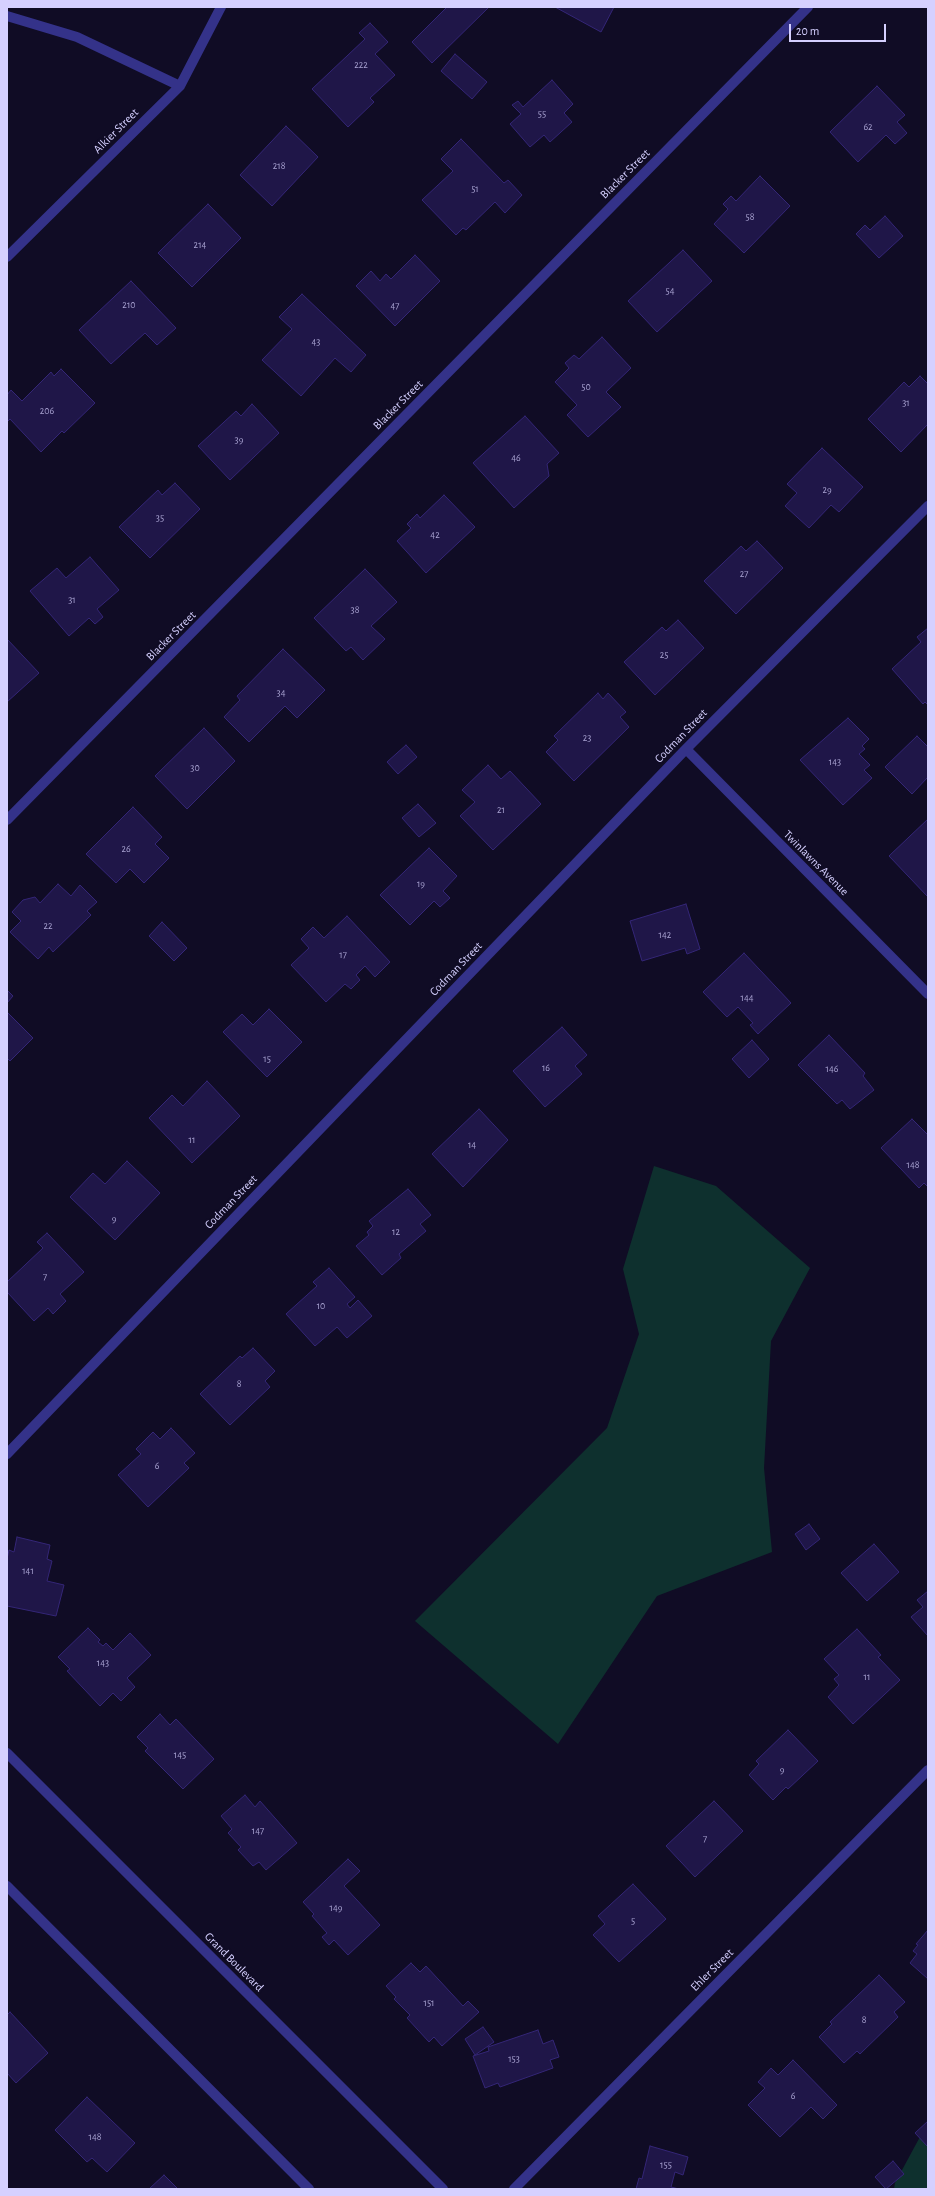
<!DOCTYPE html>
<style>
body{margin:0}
#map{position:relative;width:935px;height:2196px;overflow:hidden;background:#100c25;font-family:"Alegreya Sans",sans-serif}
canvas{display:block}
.frame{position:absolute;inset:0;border:8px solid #d5d0ff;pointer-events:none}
.scale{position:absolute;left:789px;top:24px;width:97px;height:18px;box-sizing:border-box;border:2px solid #d5d0ff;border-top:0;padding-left:5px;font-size:12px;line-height:14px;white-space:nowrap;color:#d5d0ff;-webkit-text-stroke:3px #100c25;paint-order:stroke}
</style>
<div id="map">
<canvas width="935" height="2196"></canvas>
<div class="frame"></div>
<div class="scale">20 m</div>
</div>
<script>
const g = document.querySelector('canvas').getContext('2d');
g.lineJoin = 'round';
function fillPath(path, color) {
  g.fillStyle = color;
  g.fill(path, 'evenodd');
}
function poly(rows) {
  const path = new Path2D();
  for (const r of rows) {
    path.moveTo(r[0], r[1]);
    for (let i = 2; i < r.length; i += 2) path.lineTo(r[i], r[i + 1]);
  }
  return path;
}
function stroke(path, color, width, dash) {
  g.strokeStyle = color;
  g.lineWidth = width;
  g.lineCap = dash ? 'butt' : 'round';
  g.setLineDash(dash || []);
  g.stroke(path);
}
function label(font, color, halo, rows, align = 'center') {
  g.font = font + ' "Alegreya Sans",sans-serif';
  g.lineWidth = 4;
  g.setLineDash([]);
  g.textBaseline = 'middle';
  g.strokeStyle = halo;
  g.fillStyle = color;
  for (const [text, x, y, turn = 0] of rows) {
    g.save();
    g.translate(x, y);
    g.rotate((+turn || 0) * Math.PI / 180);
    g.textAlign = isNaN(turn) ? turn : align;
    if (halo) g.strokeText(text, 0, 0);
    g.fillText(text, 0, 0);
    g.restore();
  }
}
fillPath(poly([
 [654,1166,716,1186,810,1268,771,1341,764,1468,772,1552,657,1596,558,1744,415,1621,607,1428,639,1334,623,1269],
 [928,2122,928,2189,894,2189,895,2183]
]), '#0e302e');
const building = poly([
 [447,7,489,7,432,63,412,42,447,7],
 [555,7,614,7,601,32,555,7],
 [370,23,388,42,375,54,395,75,370,98,374,102,348,127,312,89,365,39,359,33,370,23],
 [455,54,487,82,472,99,441,71,455,54],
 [552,80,573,104,564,113,572,122,550,142,544,135,530,147,510,124,521,114,512,105,518,101,523,107,552,80],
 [877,86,905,115,897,122,907,133,895,144,886,135,858,162,830,132,877,86],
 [286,126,318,157,272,206,240,175,286,126],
 [461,139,504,183,508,180,522,195,505,213,495,202,466,230,463,228,456,235,422,200,453,171,441,159,461,139],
 [760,176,790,206,744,253,714,224,728,209,723,204,731,196,736,201,760,176],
 [208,204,241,238,192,287,158,253,208,204],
 [885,216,903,236,879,258,856,234,865,225,870,230,885,216],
 [683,250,712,281,657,332,628,301,683,250],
 [415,255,440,281,395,326,356,286,371,271,380,281,386,274,391,279,415,255],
 [131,281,176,328,157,345,145,333,111,364,79,330,131,281],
 [302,294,366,355,351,372,335,358,301,396,262,360,292,329,279,317,302,294],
 [602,337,631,368,606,392,621,407,588,437,567,415,577,405,555,382,569,368,565,363,574,355,579,359,602,337],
 [61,369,95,403,64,433,62,431,41,452,10,419,7,422,7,395,11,390,22,401,51,372,54,376,61,369],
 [920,376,928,384,928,424,901,452,868,419,904,382,909,387,920,376],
 [252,404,279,433,230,480,198,446,236,411,241,416,252,404],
 [525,416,559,453,547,464,549,476,514,508,473,463,525,416],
 [822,448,863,487,839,512,831,505,809,528,785,506,797,493,787,484,822,448],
 [175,483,200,509,150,558,119,527,158,490,162,495,175,483],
 [444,495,475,527,426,573,397,541,411,528,407,524,417,514,420,518,444,495],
 [757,541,783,568,736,614,704,581,741,546,746,551,757,541],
 [90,557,119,590,97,609,103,617,95,624,89,618,69,636,30,591,57,568,66,578,90,557],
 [365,569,397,602,371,626,385,639,363,660,351,647,346,651,314,618,365,569],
 [678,620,704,648,655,695,624,662,662,627,666,631,678,620],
 [928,628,928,705,925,702,923,704,892,669,921,642,917,637,928,628],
 [7,639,39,673,7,702,7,639],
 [283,649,325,690,297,718,285,706,249,742,224,717,240,700,237,696,283,649],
 [598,693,603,699,608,693,626,712,620,717,629,727,574,781,546,752,558,740,554,736,598,693],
 [848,718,869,739,862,746,865,749,859,754,870,765,864,770,872,778,843,805,800,760,848,718],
 [204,728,235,761,187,809,155,776,204,728],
 [917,736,928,747,928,777,912,794,885,767,917,736],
 [406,745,417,757,398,774,387,762,406,745],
 [488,765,501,779,510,771,541,804,493,850,460,816,475,802,462,790,488,765],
 [418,804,436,823,419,837,402,818,418,804],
 [133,807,162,837,155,844,169,858,144,883,130,869,116,883,86,854,133,807],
 [928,819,928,897,889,856,928,819],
 [429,848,457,876,443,891,450,898,440,907,434,901,410,925,380,895,429,848],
 [58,884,71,896,80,885,97,902,87,911,91,915,53,952,49,947,38,959,10,932,21,921,12,912,23,900,35,897,40,903,58,884],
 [686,904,700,949,687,954,685,948,642,961,630,921,686,904],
 [347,916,390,962,375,977,365,966,356,975,360,980,351,989,345,984,326,1002,291,965,309,948,301,939,313,927,324,938,347,916],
 [162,922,187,948,174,961,149,936,162,922],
 [744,953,791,1003,758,1034,750,1025,753,1023,738,1007,727,1017,703,992,744,953],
 [7,990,13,996,7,1003,7,990],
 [269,1009,302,1042,267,1077,223,1032,242,1014,253,1025,269,1009],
 [7,1012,33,1038,10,1061,7,1058,7,1012],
 [562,1027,587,1055,575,1066,582,1074,545,1107,513,1071,562,1027],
 [829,1035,865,1073,863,1076,874,1090,850,1109,842,1100,837,1104,798,1065,829,1035],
 [752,1040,769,1059,749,1078,732,1059,752,1040],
 [207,1081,240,1116,192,1163,149,1118,172,1095,183,1106,207,1081],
 [479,1109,508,1140,463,1187,432,1154,479,1109],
 [912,1119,928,1135,928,1187,924,1183,919,1188,881,1148,912,1119],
 [127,1161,160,1193,115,1240,70,1197,93,1173,105,1184,127,1161],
 [408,1189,431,1215,420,1224,426,1231,399,1254,401,1258,382,1275,356,1246,369,1235,367,1232,373,1226,369,1221,408,1189],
 [47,1233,84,1272,60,1294,66,1301,53,1314,48,1308,34,1321,7,1292,7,1282,43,1248,37,1242,47,1233],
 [329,1268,355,1297,347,1304,350,1308,358,1300,372,1316,347,1338,337,1327,315,1346,286,1314,317,1286,313,1282,329,1268],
 [253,1348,275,1371,265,1381,270,1387,230,1425,200,1394,240,1356,242,1358,253,1348],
 [171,1428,195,1453,184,1463,189,1468,148,1507,118,1475,141,1454,136,1449,153,1432,160,1439,171,1428],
 [809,1524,820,1539,806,1550,795,1534,809,1524],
 [17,1537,50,1545,47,1559,52,1561,47,1581,64,1585,56,1616,7,1606,7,1559,9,1550,14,1552,17,1537],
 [874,1544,899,1572,867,1601,841,1573,874,1544],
 [928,1591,928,1636,911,1617,923,1607,917,1600,928,1591],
 [88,1628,100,1640,98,1642,103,1646,106,1643,113,1650,130,1633,151,1655,127,1678,135,1687,121,1701,113,1693,100,1706,67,1671,70,1669,58,1657,88,1628],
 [857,1629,881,1655,878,1657,900,1680,853,1724,828,1697,839,1685,834,1679,839,1675,824,1659,857,1629],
 [160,1714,170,1725,176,1719,214,1759,183,1789,145,1751,148,1748,137,1737,160,1714],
 [788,1730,818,1761,788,1789,786,1787,773,1800,749,1775,759,1764,756,1761,788,1730],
 [245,1795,255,1807,260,1801,297,1843,266,1870,259,1862,253,1866,238,1850,241,1847,228,1833,232,1829,221,1816,245,1795],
 [714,1801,743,1831,695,1877,666,1846,714,1801],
 [348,1859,360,1871,344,1886,380,1925,348,1955,334,1940,329,1945,322,1937,327,1933,312,1916,314,1914,303,1902,348,1859],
 [633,1884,666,1919,619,1962,593,1935,605,1924,598,1916,633,1884],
 [928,1930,928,1979,910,1963,917,1954,913,1951,918,1945,916,1944,928,1930],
 [411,1963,420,1972,426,1966,463,2006,468,2001,479,2012,442,2046,434,2037,429,2042,407,2018,410,2015,394,1999,396,1997,386,1986,411,1963],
 [879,1975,905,2002,894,2012,898,2017,860,2054,857,2051,844,2063,819,2037,832,2024,830,2022,879,1975],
 [10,2012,48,2053,16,2083,7,2073,7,2015,10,2012],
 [483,2027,494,2042,475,2055,465,2039,483,2027],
 [538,2030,543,2044,553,2040,559,2057,550,2060,553,2068,500,2087,498,2083,485,2088,473,2056,489,2051,488,2047,538,2030],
 [793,2060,837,2105,823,2119,811,2107,780,2137,748,2105,765,2088,758,2082,771,2068,778,2075,793,2060],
 [87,2097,135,2143,107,2172,92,2158,87,2162,55,2130,87,2097],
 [928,2121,928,2147,915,2133,928,2121],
 [650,2146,688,2157,683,2175,675,2172,671,2187,679,2189,636,2189,639,2178,642,2179,650,2146],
 [893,2161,904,2174,886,2189,875,2177,893,2161],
 [164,2175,178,2189,149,2189,164,2175]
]);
fillPath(building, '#1f1648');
stroke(building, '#342677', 1);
stroke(poly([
 [7,16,77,37,180,86],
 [7,257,180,86,221,7],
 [686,749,928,994],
 [7,820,808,7],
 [7,1454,686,749,928,506],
 [7,1753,443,2189],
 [7,1886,309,2189],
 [514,2189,928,1770]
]), '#343289', 10);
label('10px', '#a8a2d1', null, [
 ["222",361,65],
 ["55",542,114],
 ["62",868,127],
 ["218",279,166],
 ["51",475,189],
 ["58",750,217],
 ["214",200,245],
 ["54",670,291],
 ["210",129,305],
 ["47",395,306],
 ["43",316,342],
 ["50",586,387],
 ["31",906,403],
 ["206",47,411],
 ["39",239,440],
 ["46",516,458],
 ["29",827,490],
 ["35",160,518],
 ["42",435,535],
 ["27",744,574],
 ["31",72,600],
 ["38",355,610],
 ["25",664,655],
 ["34",281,693],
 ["23",587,738],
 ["143",835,762],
 ["30",195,768],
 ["21",501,810],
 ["26",126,849],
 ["19",421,884],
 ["22",48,926],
 ["142",665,935],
 ["17",343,955],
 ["144",747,998],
 ["15",267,1059],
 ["16",546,1068],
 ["146",832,1069],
 ["11",192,1140],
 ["14",472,1145],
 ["148",913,1165],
 ["9",114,1219],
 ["12",396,1232],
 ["7",45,1277],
 ["10",321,1306],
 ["8",239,1384],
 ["6",157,1466],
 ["141",28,1571],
 ["143",103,1663],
 ["11",867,1677],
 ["145",180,1755],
 ["9",782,1770],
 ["147",258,1831],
 ["7",705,1839],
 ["149",336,1908],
 ["5",633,1921],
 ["151",429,2003],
 ["8",864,2020],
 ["153",514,2059],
 ["6",793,2096],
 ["148",95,2137],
 ["155",666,2165]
]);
label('12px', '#d5d0ff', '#100c25', [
 ["Alkier Street",116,131,-45],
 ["Blacker Street",625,174,-45],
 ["Blacker Street",398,405,-45],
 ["Blacker Street",171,636,-45],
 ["Codman Street",681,736,-46],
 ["Twinlawns Avenue",816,863,45],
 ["Codman Street",456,969,-46],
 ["Codman Street",231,1202,-46],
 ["Grand Boulevard",234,1962,45],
 ["Ehler Street",712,1970,-45]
]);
</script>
